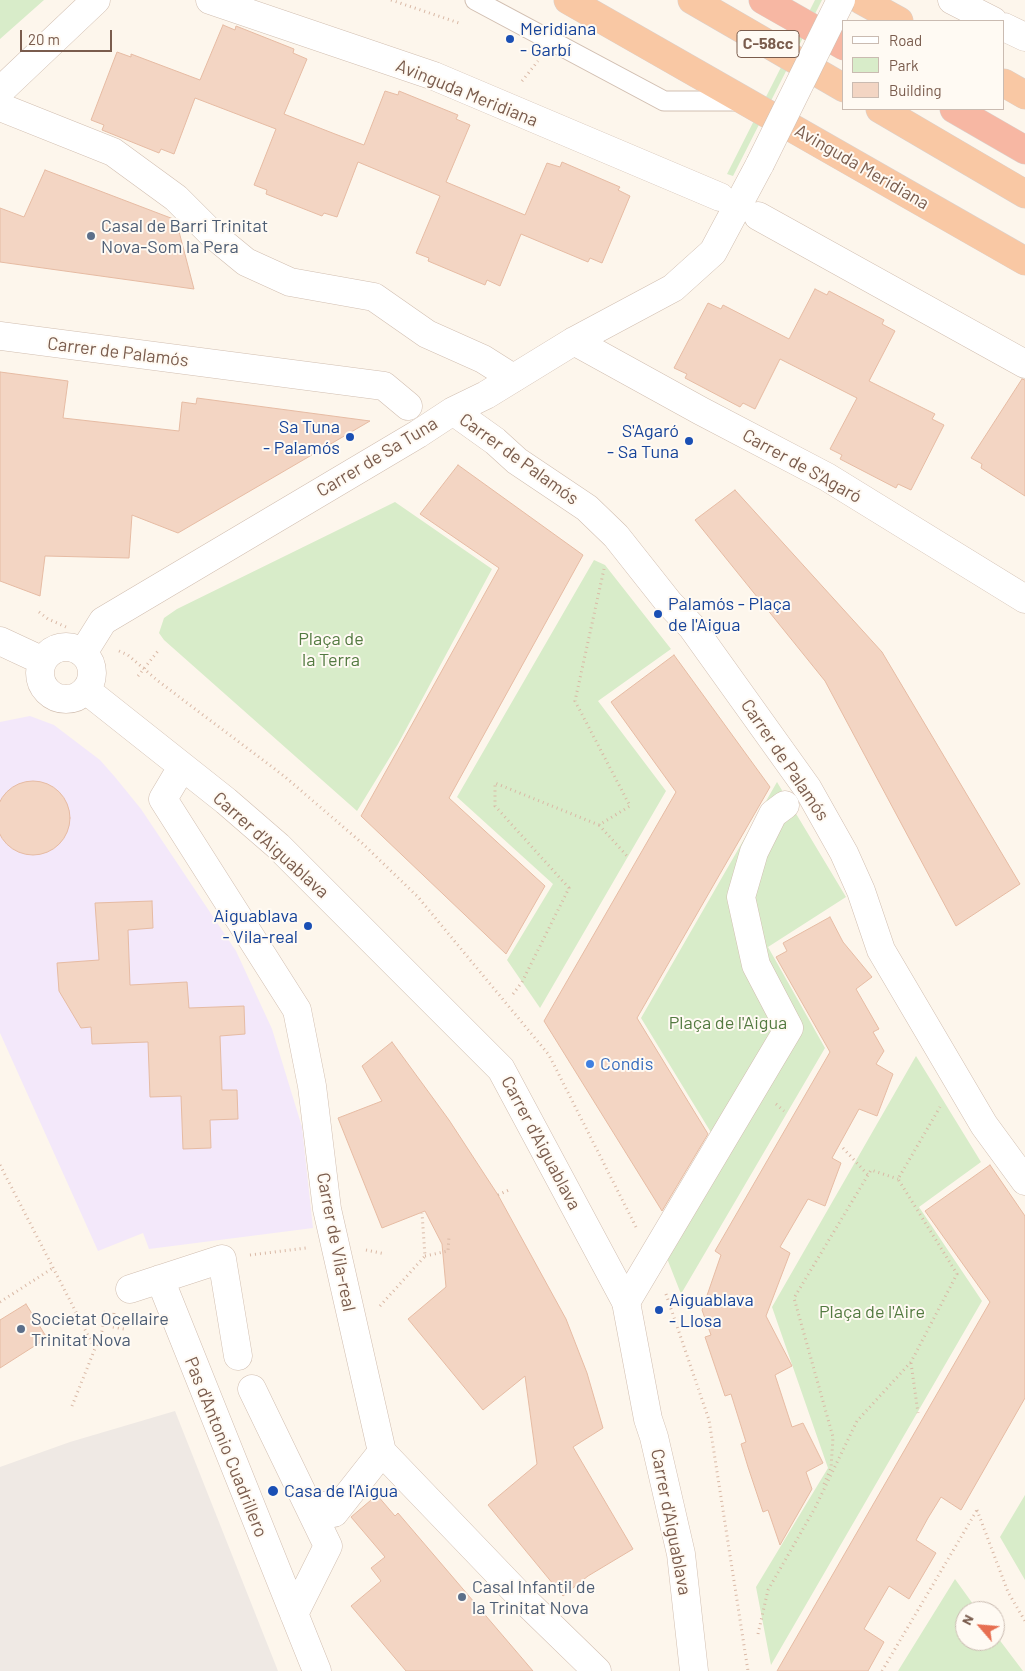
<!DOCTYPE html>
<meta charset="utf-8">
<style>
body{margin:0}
#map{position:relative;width:1025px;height:1671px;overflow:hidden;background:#fdf6ec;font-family:Barlow,sans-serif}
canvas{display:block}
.legend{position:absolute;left:842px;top:20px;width:162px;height:90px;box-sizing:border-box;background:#fffaf3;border:1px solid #cabbb1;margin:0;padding:6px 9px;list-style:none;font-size:15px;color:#7a5c4d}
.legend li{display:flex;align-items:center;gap:10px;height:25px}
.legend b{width:25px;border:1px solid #cabbb1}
.north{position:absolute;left:955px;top:1601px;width:50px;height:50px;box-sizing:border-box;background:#fffaf3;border:1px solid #cabbb1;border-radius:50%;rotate:297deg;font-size:14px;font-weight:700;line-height:20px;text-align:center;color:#7a5c4d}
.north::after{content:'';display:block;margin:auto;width:18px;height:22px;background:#e76f51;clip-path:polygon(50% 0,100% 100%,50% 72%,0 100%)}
.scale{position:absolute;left:20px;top:30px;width:92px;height:22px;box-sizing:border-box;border:2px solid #7a5c4d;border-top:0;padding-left:6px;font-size:15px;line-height:18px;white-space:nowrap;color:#7a5c4d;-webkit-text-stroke:4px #fffaf3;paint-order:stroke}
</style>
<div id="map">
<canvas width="1025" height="1671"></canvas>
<ul class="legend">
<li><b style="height:6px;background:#fff"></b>Road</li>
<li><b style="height:14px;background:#d8ecc9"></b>Park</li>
<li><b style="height:14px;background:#f3d5c3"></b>Building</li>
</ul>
<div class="north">N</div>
<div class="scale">20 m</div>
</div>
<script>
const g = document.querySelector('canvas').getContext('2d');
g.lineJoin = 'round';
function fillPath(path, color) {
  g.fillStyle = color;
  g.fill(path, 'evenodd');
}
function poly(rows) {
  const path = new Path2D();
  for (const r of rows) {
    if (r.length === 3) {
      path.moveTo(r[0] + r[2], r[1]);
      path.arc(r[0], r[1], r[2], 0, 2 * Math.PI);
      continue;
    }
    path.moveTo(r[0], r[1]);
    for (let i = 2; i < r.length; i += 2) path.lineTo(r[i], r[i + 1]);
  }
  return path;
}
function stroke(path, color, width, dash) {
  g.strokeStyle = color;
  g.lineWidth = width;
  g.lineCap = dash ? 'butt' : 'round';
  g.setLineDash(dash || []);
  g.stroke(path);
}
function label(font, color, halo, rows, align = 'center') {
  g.font = font + ' Barlow,sans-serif';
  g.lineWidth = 4;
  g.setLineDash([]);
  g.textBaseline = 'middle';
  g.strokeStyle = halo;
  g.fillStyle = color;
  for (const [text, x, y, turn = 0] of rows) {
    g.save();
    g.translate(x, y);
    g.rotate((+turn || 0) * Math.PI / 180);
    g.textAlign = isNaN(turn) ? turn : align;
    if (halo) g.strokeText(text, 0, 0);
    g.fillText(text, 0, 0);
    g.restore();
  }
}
fillPath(poly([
 [175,1411,278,1671,0,1671,0,1467,70,1442]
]), '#efe9e4');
fillPath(poly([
 [30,716,54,725,100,760,115,777,141,809,236,951,272,1029,302,1127,313,1228,149,1249,143,1233,98,1251,0,1033,0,722]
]), '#f3e8fa');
fillPath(poly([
 [0,0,44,0,0,39],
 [815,0,822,0,733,176,727,174],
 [395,502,492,569,398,744,357,811,164,640,159,633,164,618,177,609],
 [594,560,605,565,671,649,598,701,666,791,540,1008,507,960,553,884,457,797],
 [777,782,846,897,768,947,825,1048,681,1294,657,1233,715,1139,641,1018],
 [916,1056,981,1162,919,1207,982,1301,771,1665,756,1587,828,1468,772,1307],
 [1025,1495,1025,1580,1000,1537],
 [955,1579,978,1611,965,1611,965,1641,995,1641,995,1634,1023,1671,898,1671]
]), '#d8ecc9');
const building = poly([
 [223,25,235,30,236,26,294,49,293,53,307,59,284,114,335,134,364,145,385,91,398,95,399,91,458,115,456,119,470,125,446,182,525,215,547,163,560,167,562,162,620,187,618,190,630,196,602,263,590,258,588,262,521,234,500,286,487,280,485,285,428,261,429,258,416,253,440,196,358,162,337,217,324,213,322,216,266,194,267,190,254,185,276,129,195,98,174,154,161,149,159,153,102,130,104,125,91,120,117,52,131,57,131,54,200,80,223,25],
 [45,170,176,220,194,289,0,262,0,208,24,217,45,170],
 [815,289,827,295,829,291,884,320,882,324,895,331,869,381,935,414,932,419,944,425,911,490,898,484,896,488,840,459,842,455,830,449,857,398,780,359,755,409,743,403,740,407,685,378,687,374,674,368,708,303,721,309,723,305,789,339,815,289],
 [0,372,68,381,63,418,179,431,182,402,196,404,197,398,370,421,178,533,132,515,129,558,45,556,40,596,0,581,0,372],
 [1022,379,1025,380,1025,496,981,468,982,464,971,458,1022,379],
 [458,465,583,555,449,798,545,886,506,954,361,816,499,568,420,514,458,465],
 [735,490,882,652,1020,884,956,926,825,681,695,520,735,490],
 [674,655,770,787,637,1018,708,1134,662,1211,544,1021,676,792,611,702,674,655],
 [33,818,37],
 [152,901,153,928,128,930,130,985,187,982,189,1008,244,1006,245,1034,220,1036,222,1090,237,1090,238,1119,210,1120,211,1148,183,1149,181,1096,150,1097,148,1042,92,1044,91,1027,81,1028,59,991,57,963,99,960,95,903,152,901],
 [830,917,843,942,872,977,856,989,879,1029,873,1032,884,1051,876,1064,893,1074,877,1116,859,1109,832,1158,841,1163,825,1206,808,1199,780,1247,790,1253,766,1316,792,1366,775,1375,792,1427,803,1423,823,1463,806,1472,812,1489,780,1545,768,1510,763,1512,748,1467,741,1444,746,1442,731,1394,725,1396,705,1337,711,1335,702,1310,721,1255,715,1251,830,1052,776,957,787,951,783,943,830,917],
 [392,1042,449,1120,498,1195,566,1319,587,1373,603,1428,573,1447,633,1549,588,1576,563,1596,488,1505,537,1464,525,1376,483,1410,408,1319,446,1287,442,1244,425,1211,382,1228,338,1118,382,1101,362,1066,392,1042],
 [990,1165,1025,1216,1025,1398,961,1510,941,1497,928,1518,916,1540,936,1553,909,1599,889,1586,864,1629,884,1642,868,1671,777,1671,990,1302,925,1211,990,1165],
 [26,1304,47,1338,0,1368,0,1320,26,1304],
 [377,1495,395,1516,398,1513,533,1671,406,1671,351,1606,381,1581,371,1568,385,1557,351,1517,377,1495]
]);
fillPath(building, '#f3d5c3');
stroke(building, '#e6bba3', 1);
const service = poly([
 [475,0,664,101,741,101]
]);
const pedestrian = poly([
 [210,0,434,76,720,197],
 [0,91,96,0],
 [0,107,113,152,176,198,212,234,246,262,290,282,374,297,427,334,483,359,513,378],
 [758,216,1025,364],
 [0,336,384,386,408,406],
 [160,1279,317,1671],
 [130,1289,222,1259,238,1356],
 [626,1302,789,1028,756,965,741,897,754,852,773,814,785,805],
 [252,1389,328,1546,294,1614],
 [328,1505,334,1513,382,1452]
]);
const minor = poly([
 [952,0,993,21],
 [1004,27,1025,37],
 [574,341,701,411,827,477,1025,599],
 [453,411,495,441,517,461,587,508,616,536,669,603,692,627,808,789,844,853,861,891,881,950,984,1125,1025,1181],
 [0,641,43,661],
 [66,673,26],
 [83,653,103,621,418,434,453,411,486,395,574,341,673,288,713,252,760,164],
 [86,690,226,801,278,846,501,1069,626,1302,648,1419,654,1437,681,1554,694,1671],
 [182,767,163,799,297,1010,312,1086,327,1209,382,1452,522,1598,597,1671]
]);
const trunk = poly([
 [568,0,1025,261],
 [692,0,844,88],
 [861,0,899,21],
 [1004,83,1025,95],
 [880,109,1025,194]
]);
const motorway = poly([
 [763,0,844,46],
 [954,109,1025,150]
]);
stroke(service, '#d1beb0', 21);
stroke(pedestrian, '#d1beb0', 29);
stroke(minor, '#d1beb0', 29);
stroke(trunk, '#dad1cd', 29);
stroke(motorway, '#dad1cd', 29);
stroke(poly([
 [391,0,462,24],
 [522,81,538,61],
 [39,612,48,619,66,627],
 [119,651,128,655,158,681,284,776,362,843,418,897,549,1055,636,1227],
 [138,676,158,651],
 [599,825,628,857],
 [513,994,522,982,569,888,495,806,495,783,599,825,630,806,575,701,604,569],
 [776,1104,784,1111],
 [843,1148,869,1176],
 [0,1165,94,1347],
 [498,1195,511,1189],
 [366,1250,385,1254],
 [250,1255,306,1248],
 [425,1256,448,1251,449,1236],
 [666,1294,709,1420,748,1671],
 [0,1302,53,1268],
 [380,1306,425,1256,422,1213],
 [114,1313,112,1327,124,1329,126,1317],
 [911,1363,918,1413],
 [72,1406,102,1331,106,1307],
 [824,1484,831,1468,833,1437,794,1298,871,1170,898,1179],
 [977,1510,1008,1592,1025,1621],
 [758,1634,768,1590,815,1508,857,1421,911,1362,957,1274,898,1179,940,1107],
 [882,1671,977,1510]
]), '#d9b8a5', 3, [1, 4]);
stroke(service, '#fff', 19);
stroke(pedestrian, '#fff', 28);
stroke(minor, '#fff', 28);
stroke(trunk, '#f9c8a4', 28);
stroke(motorway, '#f7b7a3', 28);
const minorBridge = poly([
 [760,164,841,0]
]);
stroke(minorBridge, '#d1beb0', 29, []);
stroke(minorBridge, '#fff', 28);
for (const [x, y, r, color] of [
 [510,39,5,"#1a4fb4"],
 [91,236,5,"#5c6f8a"],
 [350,437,5,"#1a4fb4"],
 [689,441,5,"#1a4fb4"],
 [658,614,5,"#1a4fb4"],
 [308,926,5,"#1a4fb4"],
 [590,1064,5,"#3f7fe0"],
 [659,1310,5,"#1a4fb4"],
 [21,1329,5,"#5c6f8a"],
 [273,1491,6,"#1a4fb4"],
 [462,1597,5,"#5c6f8a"]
]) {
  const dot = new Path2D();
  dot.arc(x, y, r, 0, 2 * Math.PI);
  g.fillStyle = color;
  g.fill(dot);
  stroke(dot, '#fffaf3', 2);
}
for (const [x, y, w] of [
 [768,44,62]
]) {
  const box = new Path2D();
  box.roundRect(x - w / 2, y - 13.5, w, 27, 4);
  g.fillStyle = '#fffaf3';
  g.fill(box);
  stroke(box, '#7a5c4d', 1);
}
label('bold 16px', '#7a5c4d', null, [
 ["C-58cc",768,44]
]);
label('18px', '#164399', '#fffaf3', [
 ["Meridiana",520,29],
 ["- Garbí",520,50],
 ["Sa Tuna",340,427,"right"],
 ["- Palamós",340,448,"right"],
 ["S'Agaró",679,431,"right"],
 ["- Sa Tuna",679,452,"right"],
 ["Palamós - Plaça",668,604],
 ["de l'Aigua",668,625],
 ["Aiguablava",298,916,"right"],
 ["- Vila-real",298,937,"right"],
 ["Aiguablava",669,1300],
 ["- Llosa",669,1321],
 ["Casa de l'Aigua",284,1491]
], 'left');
label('18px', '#7a5c4d', '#fffaf3', [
 ["Avinguda Meridiana",467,93,22],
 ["Avinguda Meridiana",862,167,30],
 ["Carrer de Palamós",118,352,7],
 ["Carrer de Sa Tuna",377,457,-31],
 ["Carrer de Palamós",519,459,36],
 ["Carrer de S'Agaró",802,466,29],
 ["Carrer de Palamós",785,760,56],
 ["Carrer d'Aiguablava",271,845,42],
 ["Carrer d'Aiguablava",541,1143,62],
 ["Carrer de Vila-real",336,1242,79],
 ["Pas d'Antonio Cuadrillero",226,1447,68],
 ["Carrer d'Aiguablava",671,1522,79]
]);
label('18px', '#4e5e75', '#fffaf3', [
 ["Casal de Barri Trinitat",101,226],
 ["Nova-Som la Pera",101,247],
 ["Societat Ocellaire",31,1319],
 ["Trinitat Nova",31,1340],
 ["Casal Infantil de",472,1587],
 ["la Trinitat Nova",472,1608]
], 'left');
label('18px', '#537a41', '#fffaf3', [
 ["Plaça de",331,639],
 ["la Terra",331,660],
 ["Plaça de l'Aigua",728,1023],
 ["Plaça de l'Aire",872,1312]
]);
label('18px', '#366cbe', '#fffaf3', [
 ["Condis",600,1064]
], 'left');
</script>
